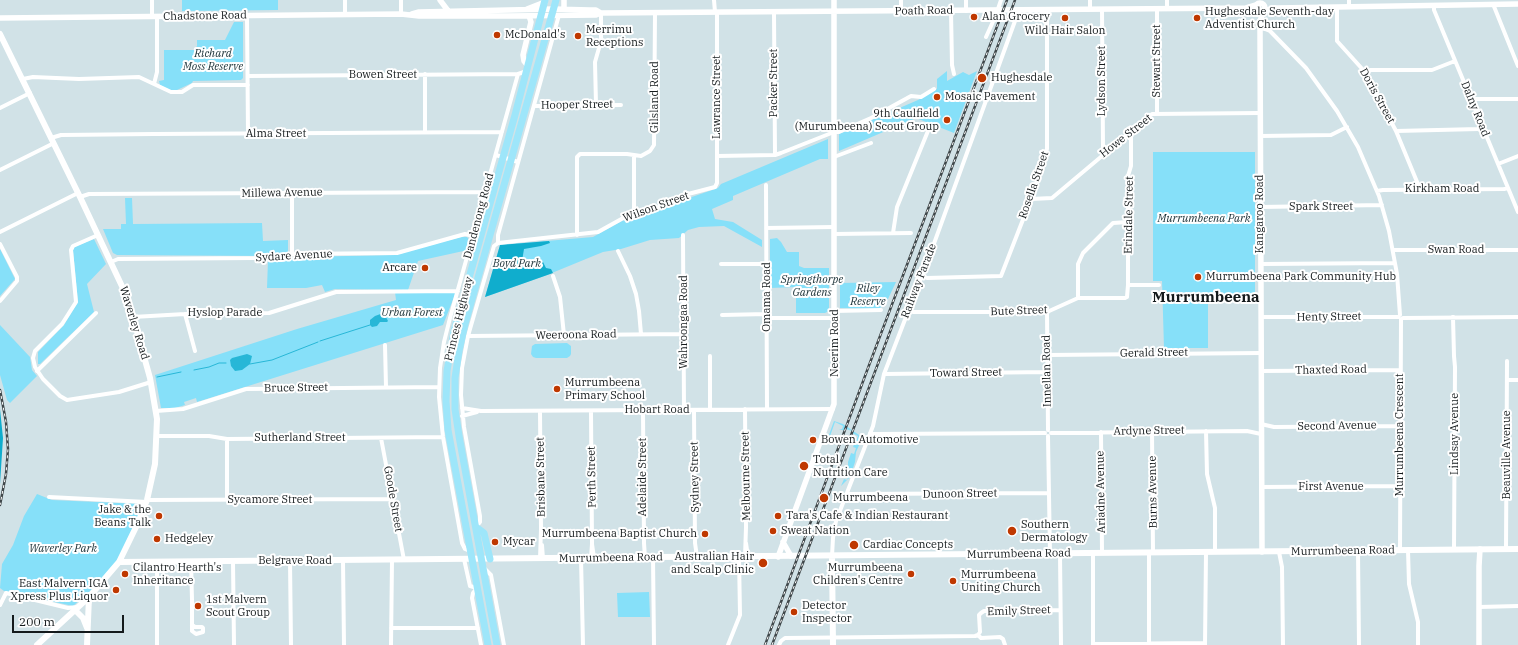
<!DOCTYPE html>
<style>
body{margin:0}
#map{position:relative;width:1518px;height:645px;overflow:hidden;background:#d1e2e7;font-family:"IBM Plex Serif",serif}
canvas{display:block}
.scale{position:absolute;left:12px;top:615px;width:112px;height:18px;box-sizing:border-box;border:2px solid #141a1c;border-top:0;padding-left:5px;font-size:12px;line-height:14px;white-space:nowrap;color:#141a1c;-webkit-text-stroke:3px #fff;paint-order:stroke}
</style>
<div id="map">
<canvas width="1518" height="645"></canvas>
<div class="scale">200 m</div>
</div>
<script>
const g = document.querySelector('canvas').getContext('2d');
g.lineJoin = 'round';
function fillPath(path, color) {
  g.fillStyle = color;
  g.fill(path, 'evenodd');
}
function poly(rows) {
  const path = new Path2D();
  for (const r of rows) {
    if (r.length === 3) {
      path.moveTo(r[0] + r[2], r[1]);
      path.arc(r[0], r[1], r[2], 0, 2 * Math.PI);
      continue;
    }
    path.moveTo(r[0], r[1]);
    for (let i = 2; i < r.length; i += 2) path.lineTo(r[i], r[i + 1]);
  }
  return path;
}
function stroke(path, color, width, dash) {
  g.strokeStyle = color;
  g.lineWidth = width;
  g.lineCap = dash ? 'butt' : 'round';
  g.setLineDash(dash || []);
  g.stroke(path);
}
function label(font, color, halo, rows, align = 'center') {
  g.font = font + ' "IBM Plex Serif",serif';
  g.lineWidth = 4;
  g.setLineDash([]);
  g.textBaseline = 'middle';
  g.strokeStyle = halo;
  g.fillStyle = color;
  for (const [text, x, y, turn = 0] of rows) {
    g.save();
    g.translate(x, y);
    g.rotate((+turn || 0) * Math.PI / 180);
    g.textAlign = isNaN(turn) ? turn : align;
    if (halo) g.strokeText(text, 0, 0);
    g.fillText(text, 0, 0);
    g.restore();
  }
}
fillPath(poly([
 [182,0,278,0,278,10,182,11],
 [234,22,243,22,243,78,241,80,193,81,192,83,177,90,170,90,160,85,159,81,164,80,164,50,194,50,197,46,197,40,225,40],
 [947,71,947,81,963,72,969,75,977,71,954,133,916,118,839,151,839,134,918,100,937,89,937,79],
 [828,139,828,159,820,159,733,196,733,200,712,209,715,219,733,222,762,240,762,247,724,226,699,227,688,230,679,238,650,240,621,249,603,252,547,275,485,297,500,245,593,237,622,221,718,188,721,184],
 [1153,152,1255,152,1255,296,1208,297,1208,348,1164,348,1162,281,1153,281],
 [125,198,132,198,133,224,262,223,263,241,288,240,288,254,268,256,117,255,113,253,103,229,121,229,121,224,126,224],
 [461,237,467,237,470,241,468,250,418,261,408,290,335,289,325,292,322,285,306,288,267,288,268,260,300,257,393,255],
 [777,238,781,242,787,252,799,252,799,266,804,268,829,268,829,311,825,313,796,313,796,287,770,288,770,239],
 [94,239,106,264,87,284,94,312,40,364,38,364,38,352,64,325,78,302,73,250,74,247],
 [0,249,15,279,0,296],
 [896,282,888,299,879,309,840,308,840,283],
 [395,292,456,292,443,325,197,402,196,398,184,402,185,405,175,408,161,408,155,375,297,329,396,300],
 [0,325,30,357,32,370,37,376,10,403,7,400,0,375],
 [567,343,571,346,571,354,570,356,567,358,536,358,533,357,531,354,532,346,535,344],
 [834,421,843,424,862,437,862,439,856,452,855,462,850,477,841,486,844,479,847,480,851,469,848,468,848,462,851,453,854,454,856,448,853,447,858,436,852,433,852,431,846,429,845,431,839,429,842,429,843,426,835,422,828,442,830,444,826,443],
 [37,494,52,500,141,504,141,506,135,525,117,561,96,586,73,606,4,591,0,588,2,564,13,545,24,516],
 [649,592,650,617,618,617,617,593]
]), '#86e0f9');
fillPath(poly([
 [549,241,550,243,541,246,524,249,522,261,526,264,543,262,546,268,551,269,553,273,485,297,500,245],
 [0,409,3,438,0,484]
]), '#10adcd');
fillPath(poly([
 [386,312,386,317,388,321,387,322,380,322,377,326,372,327,370,325,370,320,375,316],
 [247,354,252,356,250,364,242,370,235,371,231,366,230,360,232,358]
]), '#27b7d7');
stroke(poly([
 [320,341,370,325],
 [250,364,272,360,318,342],
 [194,370,209,367,219,363,226,363],
 [157,377,181,372]
]), '#27b7d7', 1);
stroke(poly([
 [152,0,152,17],
 [345,0,345,15],
 [714,0,715,12],
 [901,0,901,11],
 [1167,0,1167,9],
 [1493,4,1518,66],
 [1434,5,1434,10,1518,212],
 [1349,6,1349,0],
 [1337,7,1337,41,1365,72,1396,131,1420,189],
 [1090,9,1090,0],
 [1102,9,1103,148,1105,153],
 [1157,9,1157,114],
 [951,11,952,65,954,74],
 [966,11,966,0],
 [774,12,775,155],
 [401,14,401,0],
 [247,16,248,134],
 [1260,28,1265,29,1270,31,1306,68,1337,111,1358,147,1379,196,1389,231,1397,274,1400,315],
 [986,37,996,15,1001,0],
 [1365,72,1371,70,1432,70,1455,61],
 [248,76,518,74],
 [23,79,33,77,79,79,139,77,171,92,182,92,193,85,248,85],
 [154,84,157,72,157,17],
 [1472,101,1475,99,1518,99],
 [596,105,595,62,601,41,601,13],
 [534,106,621,105],
 [0,108,30,93],
 [1396,131,1479,129,1483,128],
 [425,132,425,74],
 [1260,136,1331,135,1347,127],
 [51,138,61,135,154,134,502,132],
 [496,155,518,162],
 [634,155,634,214],
 [717,156,775,155,781,153,834,132,839,132,871,118,911,96,921,97,934,89],
 [834,157,871,143],
 [1498,164,1518,156],
 [0,170,54,143],
 [766,185,767,409],
 [1377,191,1383,190,1504,189,1508,188],
 [292,193,292,254],
 [80,197,89,194,485,192],
 [1031,199,1052,198,1152,114,1260,113],
 [1260,207,1382,205],
 [766,228,834,227],
 [0,232,78,193],
 [893,233,897,207,930,126],
 [834,234,911,233],
 [98,235,73,246,71,250,76,302,62,324,35,351,33,358,35,367,43,379,60,396,67,400,119,392,151,382],
 [577,235,577,157,580,154,627,154,641,156,650,151,654,145,655,13],
 [683,235,684,410],
 [498,243,598,232,625,217,656,208,688,194,715,187,717,183,717,12],
 [0,244,17,277,17,281,0,301],
 [1393,250,1518,250],
 [618,251,630,276,636,294,639,311,641,334],
 [111,262,118,259,255,258,279,257,292,254,397,253,465,234,474,236],
 [721,264,766,264],
 [1261,264,1395,263],
 [553,276,560,297,564,335],
 [922,276,927,278,1001,276,1031,199,1047,149,1047,10],
 [1128,285,1159,285],
 [1078,298,1078,264,1083,253,1113,223,1128,222],
 [834,311,881,310],
 [908,311,914,312,1047,312,1078,298,1125,298,1127,297,1128,285,1128,176,1131,166,1131,138,1129,134],
 [1047,312,1048,430],
 [185,314,195,351],
 [722,315,767,314],
 [133,317,185,314,269,313,336,292,458,291],
 [1261,317,1398,317],
 [1453,317,1454,356,1455,367,1454,550],
 [767,318,834,318],
 [1403,318,1518,317],
 [468,336,684,334],
 [385,345,386,387],
 [1047,355,1261,353],
 [710,356,710,410],
 [37,371,96,313],
 [1261,371,1400,370],
 [884,374,1048,372],
 [1507,380,1518,380],
 [462,408,481,411,833,409],
 [745,409,746,527,745,557],
 [694,410,695,543,697,557],
 [156,411,183,409,246,389,439,387],
 [591,411,592,544,594,558],
 [643,411,644,543,645,558],
 [462,416,477,412],
 [1261,424,1274,427,1400,426],
 [1152,431,1153,552],
 [1206,431,1207,474,1215,508,1215,552],
 [1101,432,1102,553],
 [870,433,874,434,1045,433],
 [1051,433,1247,431,1261,434],
 [157,436,209,436,227,439,443,437],
 [1048,436,1050,554],
 [381,438,404,560],
 [227,439,227,500],
 [1261,487,1400,486],
 [847,494,1049,493],
 [49,497,147,502],
 [147,500,392,499],
 [476,527,480,522,480,516,464,427,461,395,462,368,468,336,494,246,498,243,498,235,559,15],
 [746,543,748,557],
 [542,545,543,559],
 [1506,549,1507,361],
 [1400,550,1401,319],
 [1408,550,1409,584,1418,622,1418,645],
 [470,551,465,549,462,543,443,437,439,397,440,368,444,342,450,318,518,74,527,71],
 [1358,551,1359,645],
 [1149,552,1149,643],
 [1279,552,1282,567,1283,645],
 [1093,553,1093,645],
 [1060,554,1061,645],
 [832,556,833,538,836,521,873,426,884,374,928,260,1019,10],
 [653,557,654,645],
 [581,558,583,645],
 [591,558,592,544],
 [464,559,470,586,477,588,473,593,472,598,481,645],
 [540,559,541,529,540,411],
 [343,560,344,645],
 [191,561,192,600,192,631,196,634,203,632,203,628,202,627,195,627,192,625],
 [233,561,234,645],
 [290,561,291,645],
 [157,562,157,645],
 [484,568,491,575,504,645],
 [0,605,6,593,68,608,77,607],
 [1479,607,1518,606],
 [391,628,478,628],
 [978,635,981,638,1000,637,1003,639,1005,645],
 [1093,644,1205,643],
 [391,645,392,560],
 [728,645,740,615,739,557],
 [779,645,781,641,785,638,975,636,978,635,980,632,979,615,981,613,984,611,1060,610],
 [1205,645,1206,552]
]), '#fff', 4);
stroke(poly([
 [440,0,449,12],
 [564,0,564,9],
 [1260,8,5],
 [527,9,545,2],
 [1264,11,1276,8,1518,4],
 [412,14,419,12,553,9,590,10,596,10,601,13],
 [0,18,401,14,419,16,508,16,596,15,601,13,1246,8,1256,5],
 [528,66,524,61,523,55,531,22,529,16],
 [783,542,791,556],
 [1262,552,1260,28,1260,21,1263,12],
 [778,557,834,404,834,0],
 [1479,645,1479,566,1480,549]
]), '#fff', 5.5);
stroke(poly([
 [0,34,80,197,128,299,150,378,157,419,155,464,147,500,137,525,119,562,89,597,37,645],
 [832,556,833,645],
 [119,562,1518,549],
 [75,610,83,618,87,628],
 [87,645,89,597]
]), '#fff', 6);
stroke(poly([
 [476,527,484,533,490,559],
 [488,645,448,430,446,401,447,371,454,331,515,115,545,0],
 [497,645,459,436,455,409,455,378,459,351,465,324,556,0]
]), '#9ee6fa', 7);
const rail = poly([
 [0,390,6,422,8,449,6,474,0,505],
 [765,645,868,368,1007,0],
 [772,645,1015,0]
]);
stroke(rail, '#3f474a', 2.5);
stroke(rail, '#fff', 1, [3]);
for (const [x, y, r, color] of [
 [974,17,4,"#bf3800"],
 [1065,18,4,"#bf3800"],
 [1197,18,4,"#bf3800"],
 [497,35,4,"#bf3800"],
 [578,36,4,"#bf3800"],
 [982,78,5,"#bf3800"],
 [937,97,4,"#bf3800"],
 [947,120,4,"#bf3800"],
 [425,268,4,"#bf3800"],
 [1198,277,4,"#bf3800"],
 [557,389,4,"#bf3800"],
 [813,440,4,"#bf3800"],
 [804,466,5,"#bf3800"],
 [824,498,5,"#bf3800"],
 [159,516,4,"#bf3800"],
 [778,516,4,"#bf3800"],
 [773,531,4,"#bf3800"],
 [1012,531,5,"#bf3800"],
 [705,534,4,"#bf3800"],
 [157,539,4,"#bf3800"],
 [495,542,4,"#bf3800"],
 [854,545,5,"#bf3800"],
 [763,563,5,"#bf3800"],
 [125,574,4,"#bf3800"],
 [911,574,4,"#bf3800"],
 [953,581,4,"#bf3800"],
 [116,590,4,"#bf3800"],
 [198,606,4,"#bf3800"],
 [794,612,4,"#bf3800"]
]) {
  const dot = new Path2D();
  dot.arc(x, y, r, 0, 2 * Math.PI);
  g.fillStyle = color;
  g.fill(dot);
  stroke(dot, '#fff', 1.5);
}
label('11px', '#141a1c', '#fff', [
 ["Poath Road",924,11,-1],
 ["Chadstone Road",205,16,-1],
 ["Stewart Street",1157,61,-90],
 ["Bowen Street",383,75],
 ["Lydson Street",1102,81,-90],
 ["Packer Street",774,83,-90],
 ["Doris Street",1377,96,61],
 ["Gilsland Road",655,97,-90],
 ["Lawrance Street",717,97,-90],
 ["Hooper Street",577,105,-1],
 ["Dalny Road",1475,109,68],
 ["Alma Street",276,134],
 ["Howe Street",1126,136,-38],
 ["Rosella Street",1034,185,-71],
 ["Kirkham Road",1442,189],
 ["Millewa Avenue",282,193,-1],
 ["Wilson Street",656,207,-20],
 ["Spark Street",1321,207],
 ["Kangaroo Road",1260,214,-90],
 ["Erindale Street",1129,215,-89],
 ["Dandenong Road",479,216,-75],
 ["Swan Road",1456,250],
 ["Sydare Avenue",294,256,-3],
 ["Railway Parade",919,281,-69],
 ["Omama Road",767,297,-90],
 ["Bute Street",1019,311,-2],
 ["Hyslop Parade",225,313],
 ["Henty Street",1329,317,-1],
 ["Princes Highway",459,319,-76],
 ["Wahroongaa Road",684,322,-90],
 ["Waverley Road",134,323,73],
 ["Weeroona Road",576,335,-1],
 ["Neerim Road",835,343,-90],
 ["Gerald Street",1154,353,-1],
 ["Thaxted Road",1331,370,-1],
 ["Innellan Road",1047,371,-91],
 ["Toward Street",966,373,-1],
 ["Bruce Street",296,388,-1],
 ["Hobart Road",657,410],
 ["Second Avenue",1337,426,-1],
 ["Ardyne Street",1149,431,-1],
 ["Lindsay Avenue",1455,434,-90],
 ["Murrumbeena Crescent",1400,435,-90],
 ["Sutherland Street",300,438],
 ["Beauville Avenue",1507,455,-90],
 ["Melbourne Street",746,476,-91],
 ["Brisbane Street",541,477,-91],
 ["Perth Street",592,477,-91],
 ["Adelaide Street",643,477,-90],
 ["Sydney Street",695,477,-91],
 ["First Avenue",1331,487],
 ["Ariadne Avenue",1101,492,-91],
 ["Burns Avenue",1153,492,-91],
 ["Dunoon Street",960,494,-1],
 ["Goode Street",393,499,80],
 ["Sycamore Street",270,500],
 ["Murrumbeena Road",1343,551,-1],
 ["Murrumbeena Road",1019,554,-1],
 ["Murrumbeena Road",611,558,-1],
 ["Belgrave Road",295,561],
 ["Emily Street",1019,611,-2]
]);
label('11px', '#141a1c', '#fff', [
 ["Hughesdale Seventh-day",1205,12],
 ["Adventist Church",1205,25],
 ["Alan Grocery",982,17],
 ["Merrimu",586,30],
 ["Receptions",586,43],
 ["Wild Hair Salon",1065,31,"center"],
 ["McDonald's",505,35],
 ["Hughesdale",991,78],
 ["Mosaic Pavement",945,97],
 ["9th Caulfield",939,114,"right"],
 ["(Murumbeena) Scout Group",939,127,"right"],
 ["Arcare",417,268,"right"],
 ["Murrumbeena Park Community Hub",1206,277],
 ["Murrumbeena",565,383],
 ["Primary School",565,396],
 ["Bowen Automotive",821,440],
 ["Total",813,460],
 ["Nutrition Care",813,473],
 ["Murrumbeena",833,498],
 ["Jake & the",151,510,"right"],
 ["Beans Talk",151,523,"right"],
 ["Tara's Cafe & Indian Restaurant",786,516],
 ["Southern",1021,525],
 ["Dermatology",1021,538],
 ["Sweat Nation",781,531],
 ["Murrumbeena Baptist Church",697,534,"right"],
 ["Hedgeley",165,539],
 ["Mycar",503,542],
 ["Cardiac Concepts",863,545],
 ["Australian Hair",754,557,"right"],
 ["and Scalp Clinic",754,570,"right"],
 ["Cilantro Hearth's",133,568],
 ["Inheritance",133,581],
 ["Murrumbeena",903,568,"right"],
 ["Children's Centre",903,581,"right"],
 ["Murrumbeena",961,575],
 ["Uniting Church",961,588],
 ["East Malvern IGA",108,584,"right"],
 ["Xpress Plus Liquor",108,597,"right"],
 ["1st Malvern",206,600],
 ["Scout Group",206,613],
 ["Detector",802,606],
 ["Inspector",802,619]
], 'left');
label('italic 11px', '#192f35', '#fff', [
 ["Richard",213,54],
 ["Moss Reserve",213,67],
 ["Murrumbeena Park",1204,219],
 ["Boyd Park",517,264],
 ["Springthorpe",812,280],
 ["Gardens",812,293],
 ["Riley",868,289],
 ["Reserve",868,302],
 ["Urban Forest",412,313],
 ["Waverley Park",63,549]
]);
label('bold 15px', '#141a1c', '#fff', [
 ["Murrumbeena",1206,298]
]);
</script>
